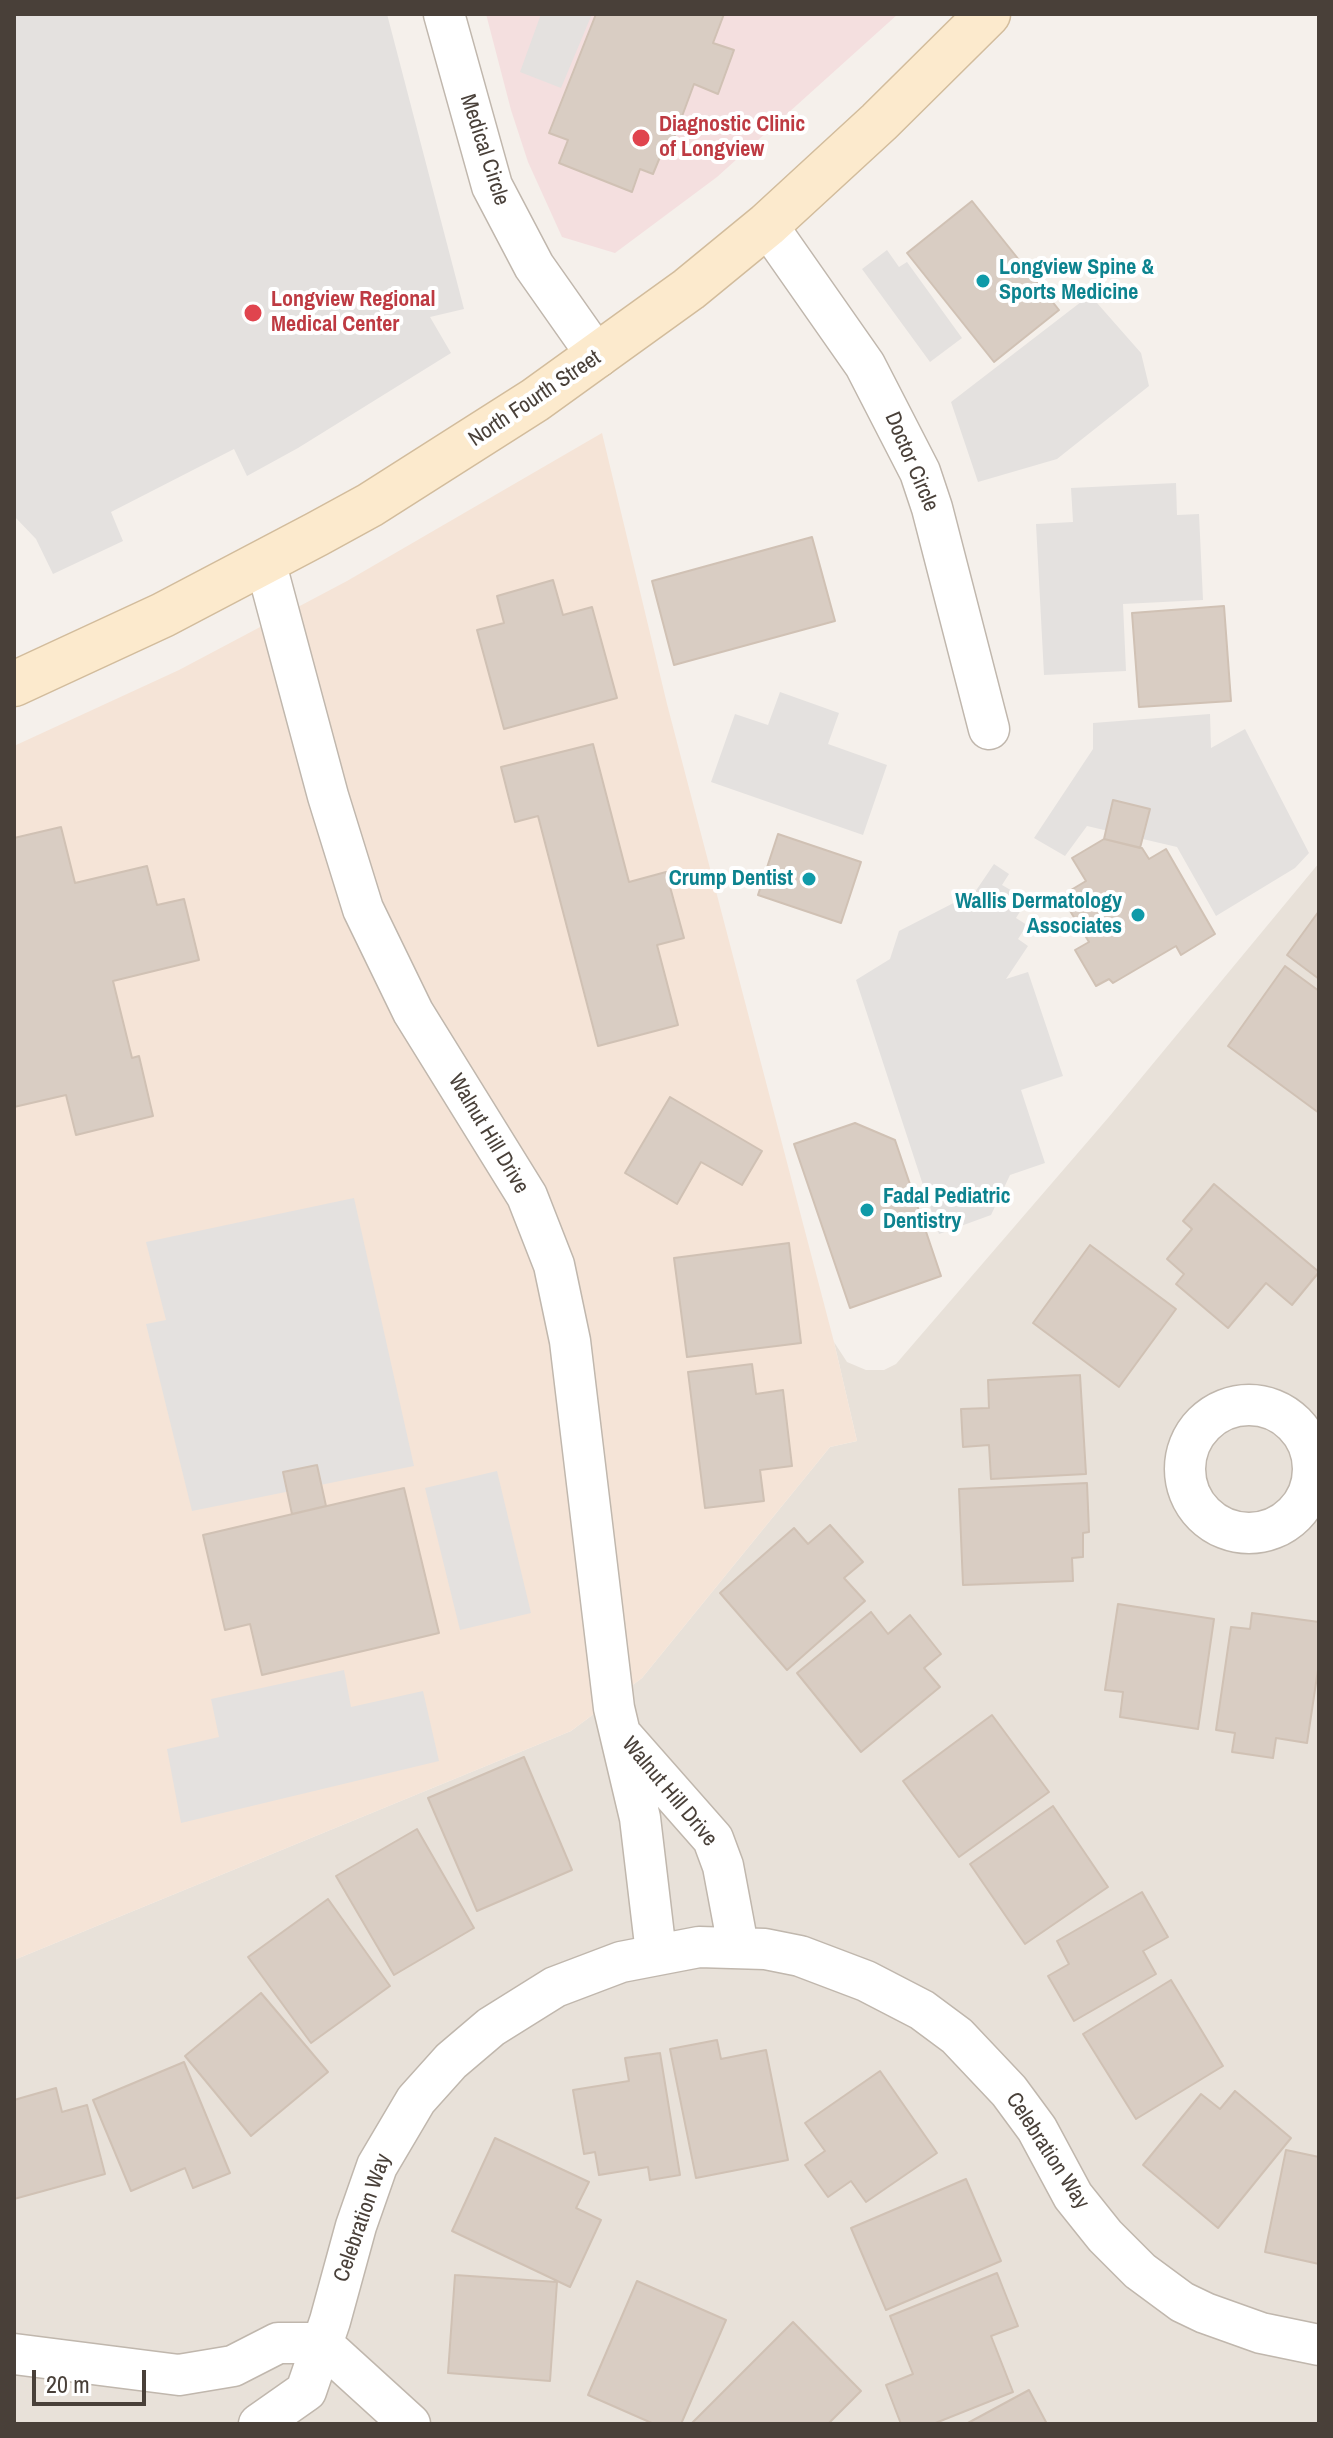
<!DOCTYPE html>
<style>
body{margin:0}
#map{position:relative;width:1333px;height:2438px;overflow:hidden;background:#f5f0eb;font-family:"Archivo Narrow",sans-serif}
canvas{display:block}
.frame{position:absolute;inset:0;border:16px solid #494039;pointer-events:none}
.scale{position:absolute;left:32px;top:2370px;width:114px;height:36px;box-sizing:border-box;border:4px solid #494039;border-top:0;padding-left:10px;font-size:24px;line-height:28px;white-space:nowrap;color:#494039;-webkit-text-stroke:6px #fff;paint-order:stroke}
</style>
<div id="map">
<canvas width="1333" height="2438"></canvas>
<div class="frame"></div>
<div class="scale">20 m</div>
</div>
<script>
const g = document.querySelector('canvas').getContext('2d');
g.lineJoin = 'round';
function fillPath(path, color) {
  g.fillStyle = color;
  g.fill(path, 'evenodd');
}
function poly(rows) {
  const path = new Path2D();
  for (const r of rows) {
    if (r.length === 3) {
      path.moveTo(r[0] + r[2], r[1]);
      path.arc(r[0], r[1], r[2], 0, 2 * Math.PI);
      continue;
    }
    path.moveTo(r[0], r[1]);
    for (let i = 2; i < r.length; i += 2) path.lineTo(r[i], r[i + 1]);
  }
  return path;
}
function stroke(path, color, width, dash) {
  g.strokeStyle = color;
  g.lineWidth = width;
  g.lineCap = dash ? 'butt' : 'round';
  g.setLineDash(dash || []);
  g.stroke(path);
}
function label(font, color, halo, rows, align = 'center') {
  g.font = font + ' "Archivo Narrow",sans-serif';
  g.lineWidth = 8;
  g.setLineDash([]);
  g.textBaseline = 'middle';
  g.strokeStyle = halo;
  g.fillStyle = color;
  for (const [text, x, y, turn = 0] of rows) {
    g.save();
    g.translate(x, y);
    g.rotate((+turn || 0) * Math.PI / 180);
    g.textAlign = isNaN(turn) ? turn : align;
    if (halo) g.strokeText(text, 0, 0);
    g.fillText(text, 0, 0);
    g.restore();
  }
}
fillPath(poly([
 [1319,863,1319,2424,14,2424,14,1960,571,1731,642,1678,830,1447,857,1441,834,1342,847,1362,866,1370,884,1370,896,1364,1108,1118]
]), '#e8e1d9');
fillPath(poly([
 [602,433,667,704,834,1342,857,1441,830,1447,642,1678,571,1731,14,1960,14,746,179,670,347,581]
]), '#f5e4d7');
fillPath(poly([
 [486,14,898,14,717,177,615,253,562,237,528,162,511,110]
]), '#f4dfdf');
fillPath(poly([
 [14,14,387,14,464,309,430,317,451,353,298,448,247,476,234,449,111,512,123,541,53,574,36,539,14,516],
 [541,14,592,14,561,88,520,72],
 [887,250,899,267,907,262,962,338,930,362,862,269],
 [1090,295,1141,353,1149,386,1057,459,978,482,951,402],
 [1176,483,1177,515,1199,514,1203,600,1123,604,1126,671,1044,675,1036,524,1073,522,1071,488],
 [780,692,839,713,828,744,887,765,863,835,711,782,735,714,768,725],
 [1210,714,1211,748,1245,729,1309,853,1295,868,1216,916,1177,847,1087,826,1065,856,1034,838,1093,749,1093,723],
 [994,864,1009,874,1002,885,1014,892,1009,901,1021,910,1016,918,1027,925,1018,939,1028,946,1006,979,1028,972,1063,1076,1021,1090,1045,1163,1010,1175,991,1215,939,1234,856,980,890,959,899,931,975,892],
 [354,1198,414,1466,192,1511,146,1324,166,1320,146,1242],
 [497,1471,531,1613,460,1630,425,1488],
 [344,1670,351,1707,423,1691,439,1761,181,1823,167,1749,219,1737,211,1699]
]), '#e4e1df');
const building = poly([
 [596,14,724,14,713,43,734,50,718,94,694,84,668,154,660,157,653,174,640,169,632,192,559,163,568,140,549,133,596,14],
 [972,201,1059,310,994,362,907,253,972,201],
 [812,537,835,621,674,665,652,581,812,537],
 [553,580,563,615,592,607,617,698,504,729,477,630,504,623,497,596,553,580],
 [1224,606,1231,701,1139,707,1132,613,1224,606],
 [593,744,629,882,666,872,684,938,657,945,678,1025,598,1046,538,816,515,822,501,767,593,744],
 [1113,800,1150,809,1140,848,1104,839,1113,800],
 [61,827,75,883,147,866,157,905,184,899,199,960,113,981,132,1058,139,1056,153,1116,76,1135,66,1095,14,1107,14,838,61,827],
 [778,834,861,862,841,923,758,895,778,834],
 [1104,839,1142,848,1149,859,1166,849,1215,934,1181,955,1176,946,1113,983,1109,979,1096,986,1075,950,1089,942,1061,896,1086,881,1072,858,1104,839],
 [1319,911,1319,979,1287,955,1319,911],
 [1285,966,1319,991,1319,1113,1228,1046,1285,966],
 [670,1097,762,1151,742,1185,701,1162,677,1204,625,1173,670,1097],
 [855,1123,895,1140,941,1276,850,1308,794,1144,855,1123],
 [1214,1184,1319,1272,1292,1305,1266,1283,1228,1328,1176,1284,1184,1274,1167,1259,1192,1229,1183,1221,1214,1184],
 [789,1243,801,1343,687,1357,674,1258,789,1243],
 [1090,1245,1176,1309,1119,1387,1033,1323,1090,1245],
 [752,1364,756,1394,783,1390,792,1466,760,1470,764,1501,705,1508,688,1372,752,1364],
 [1080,1375,1086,1474,991,1479,989,1445,963,1447,961,1409,989,1408,988,1380,1080,1375],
 [317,1465,326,1506,292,1514,283,1472,317,1465],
 [1087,1483,1089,1532,1083,1533,1083,1557,1072,1558,1073,1581,963,1585,959,1489,1087,1483],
 [404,1488,439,1633,262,1675,250,1624,225,1630,203,1535,404,1488],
 [830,1525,863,1562,844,1578,865,1601,787,1670,720,1593,794,1528,808,1544,830,1525],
 [1118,1604,1214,1619,1198,1729,1120,1717,1123,1692,1105,1690,1118,1604],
 [871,1612,888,1634,910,1615,941,1654,924,1668,940,1687,861,1752,797,1673,871,1612],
 [1252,1613,1319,1622,1319,1663,1307,1743,1276,1738,1273,1758,1232,1752,1235,1733,1216,1730,1231,1627,1250,1629,1252,1613],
 [992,1715,1049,1792,959,1857,903,1781,992,1715],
 [524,1757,572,1870,477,1911,428,1798,524,1757],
 [1053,1806,1108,1887,1025,1944,970,1864,1053,1806],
 [417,1829,474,1928,394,1975,336,1876,417,1829],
 [1142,1892,1168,1937,1143,1951,1156,1974,1074,2021,1048,1976,1069,1964,1057,1941,1142,1892],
 [328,1899,390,1986,311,2043,248,1957,328,1899],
 [1171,1980,1223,2066,1136,2119,1083,2034,1171,1980],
 [261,1993,328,2072,251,2136,185,2056,261,1993],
 [717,2040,721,2059,766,2050,788,2160,696,2178,670,2049,717,2040],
 [660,2053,680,2175,650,2180,648,2167,599,2175,595,2152,584,2154,573,2090,629,2081,625,2058,660,2053],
 [184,2062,230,2173,193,2188,185,2168,131,2191,93,2100,184,2062],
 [880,2071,937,2153,866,2202,851,2181,828,2197,805,2165,825,2151,805,2123,880,2071],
 [56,2088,62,2112,87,2105,105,2174,14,2199,14,2100,56,2088],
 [1235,2091,1291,2138,1218,2228,1143,2165,1201,2094,1220,2109,1235,2091],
 [495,2138,589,2182,576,2208,601,2220,570,2287,452,2231,495,2138],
 [1286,2150,1319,2157,1319,2264,1265,2252,1286,2150],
 [966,2179,1001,2261,886,2310,851,2228,966,2179],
 [997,2273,1018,2326,991,2336,1013,2392,933,2424,901,2424,886,2385,913,2374,890,2316,997,2273],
 [455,2275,557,2282,550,2381,448,2373,455,2275],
 [637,2281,726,2320,681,2424,654,2424,588,2395,637,2281],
 [793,2322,861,2391,828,2424,691,2424,793,2322],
 [1029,2390,1047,2424,966,2424,1029,2390]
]);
fillPath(building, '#d9cdc3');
stroke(building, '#d0c1b4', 2);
const minor = poly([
 [444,14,492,186,534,266,598,357],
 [767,225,865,365,920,472,932,508,989,729],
 [265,561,328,796,363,909,413,1012,527,1196,554,1265,570,1341,614,1708,640,1818,656,1953],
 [1249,1469,64],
 [624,1738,713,1839,723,1866,738,1946],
 [321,2343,410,2424],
 [14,2354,179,2375,233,2366,278,2343,321,2343],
 [259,2424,306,2391,330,2321,356,2226,377,2166,416,2100,451,2061,491,2027,555,1987,621,1962,699,1947,765,1949,800,1956,866,1981,922,2010,957,2036,1009,2091,1037,2129,1073,2196,1105,2236,1140,2271,1182,2302,1205,2313,1261,2333,1319,2345]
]);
const secondary = poly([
 [14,684,163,615,317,534,370,505,535,400,689,289,767,225,879,122,988,14]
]);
stroke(minor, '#c0b7ad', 43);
stroke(secondary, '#d2bc9c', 47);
stroke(minor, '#fff', 40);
stroke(secondary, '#fceacd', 44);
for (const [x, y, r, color] of [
 [641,138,10,"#e0444e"],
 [983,281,8,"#0f9aa8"],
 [253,313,10,"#e0444e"],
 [809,879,8,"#0f9aa8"],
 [1138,915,8,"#0f9aa8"],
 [867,1210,8,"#0f9aa8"]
]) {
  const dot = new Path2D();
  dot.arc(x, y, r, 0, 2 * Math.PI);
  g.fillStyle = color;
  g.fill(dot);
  stroke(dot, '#fff', 3);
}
label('bold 22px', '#be3a42', '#fff', [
 ["Diagnostic Clinic",659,125],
 ["of Longview",659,150],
 ["Longview Regional",271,300],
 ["Medical Center",271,325]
], 'left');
label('22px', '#494039', '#fff', [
 ["Medical Circle",484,150,72],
 ["North Fourth Street",535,399,-34],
 ["Doctor Circle",911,462,67],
 ["Walnut Hill Drive",488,1134,59],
 ["Walnut Hill Drive",669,1792,50],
 ["Celebration Way",1047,2151,57],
 ["Celebration Way",363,2218,-71]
]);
label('bold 22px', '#0d838f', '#fff', [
 ["Longview Spine &",999,268],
 ["Sports Medicine",999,293],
 ["Crump Dentist",793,879,"right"],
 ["Wallis Dermatology",1122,902,"right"],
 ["Associates",1122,927,"right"],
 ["Fadal Pediatric",883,1197],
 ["Dentistry",883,1222]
], 'left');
</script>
